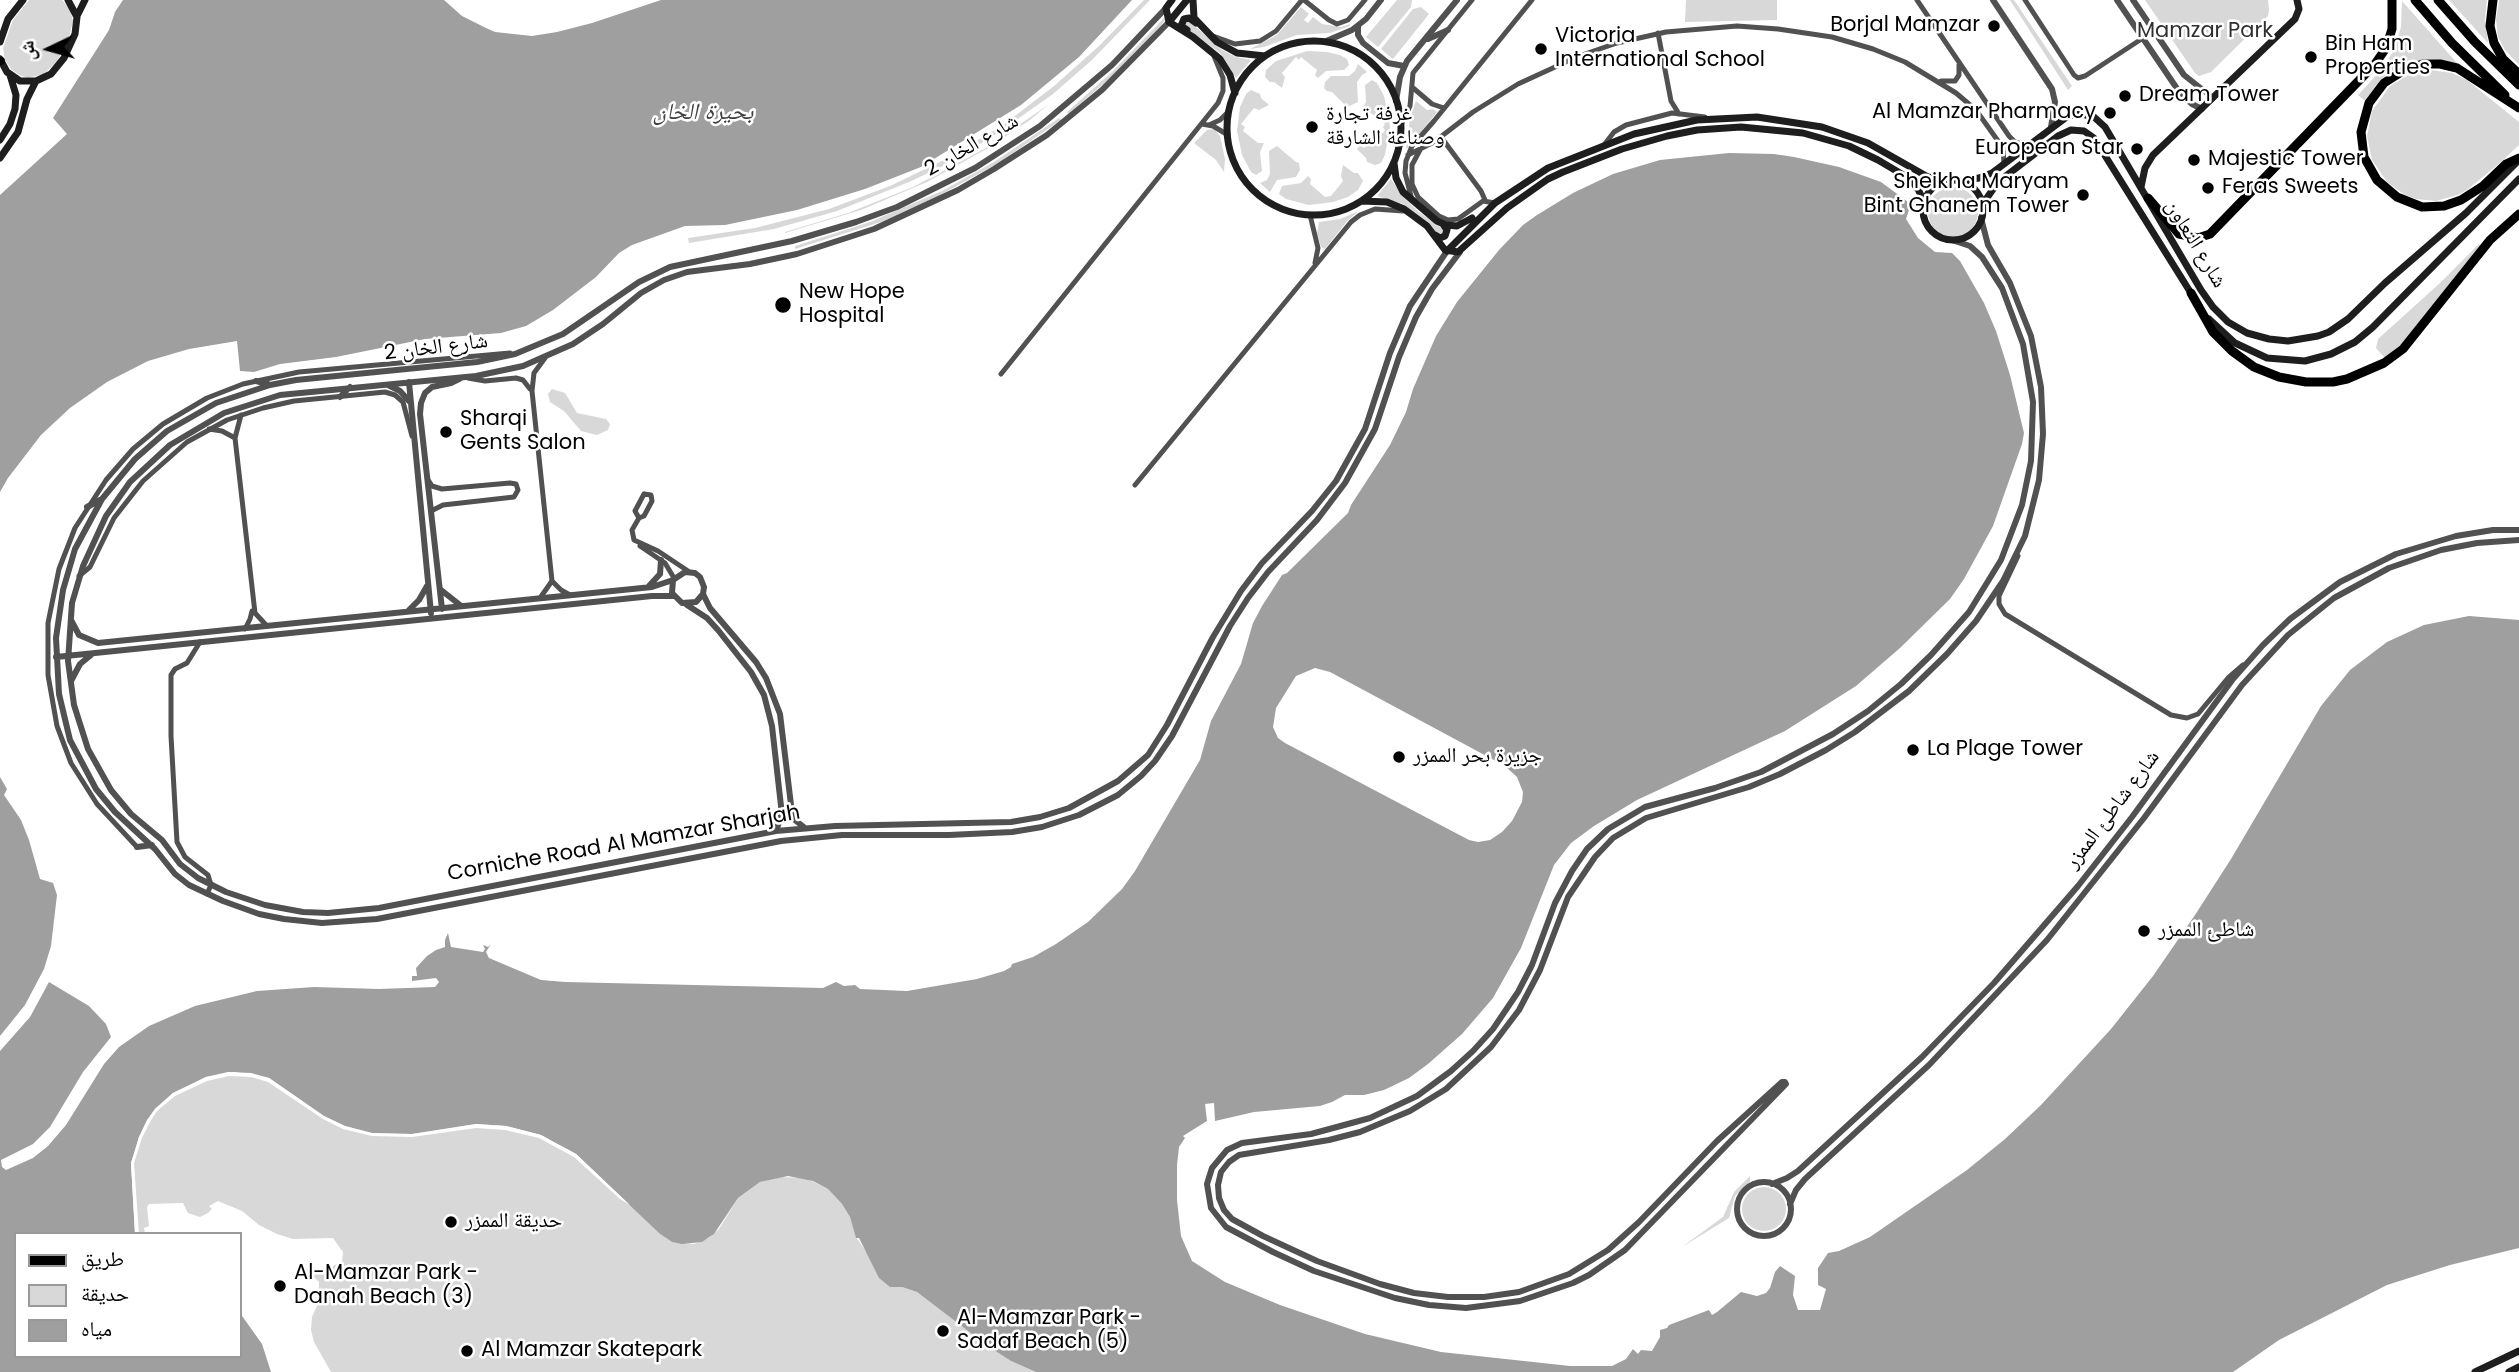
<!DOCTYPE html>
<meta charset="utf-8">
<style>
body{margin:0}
#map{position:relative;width:2519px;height:1372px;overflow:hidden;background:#fff;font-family:Poppins,"Noto Naskh Arabic",sans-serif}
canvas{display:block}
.legend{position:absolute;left:14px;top:1232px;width:228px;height:126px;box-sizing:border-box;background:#fff;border:2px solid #999;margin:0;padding:9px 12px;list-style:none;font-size:21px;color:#000}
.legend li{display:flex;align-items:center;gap:14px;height:35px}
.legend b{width:35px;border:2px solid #999}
.north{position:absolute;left:14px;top:14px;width:70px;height:70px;-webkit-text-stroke:5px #fff;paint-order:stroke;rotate:265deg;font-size:19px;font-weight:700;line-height:28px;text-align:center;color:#000}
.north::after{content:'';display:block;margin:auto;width:24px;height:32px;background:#000;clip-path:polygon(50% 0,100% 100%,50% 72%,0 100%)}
</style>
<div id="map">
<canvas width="2519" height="1372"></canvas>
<ul class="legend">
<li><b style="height:9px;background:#000"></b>طريق</li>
<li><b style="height:19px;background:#d8d8d8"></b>حديقة</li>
<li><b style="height:19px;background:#9f9f9f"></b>مياه</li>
</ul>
<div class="north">ش</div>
</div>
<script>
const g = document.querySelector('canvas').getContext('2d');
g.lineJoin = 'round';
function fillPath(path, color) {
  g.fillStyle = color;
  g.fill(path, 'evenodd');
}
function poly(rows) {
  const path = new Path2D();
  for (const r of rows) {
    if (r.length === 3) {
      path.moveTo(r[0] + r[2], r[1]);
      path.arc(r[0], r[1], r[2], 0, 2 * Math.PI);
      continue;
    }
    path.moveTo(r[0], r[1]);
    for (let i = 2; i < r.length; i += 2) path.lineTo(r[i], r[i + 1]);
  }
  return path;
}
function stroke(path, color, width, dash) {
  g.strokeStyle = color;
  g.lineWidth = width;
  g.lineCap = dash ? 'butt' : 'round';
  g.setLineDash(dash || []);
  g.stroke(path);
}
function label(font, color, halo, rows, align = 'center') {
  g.font = font + ' Poppins,"Noto Naskh Arabic",sans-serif';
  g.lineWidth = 5;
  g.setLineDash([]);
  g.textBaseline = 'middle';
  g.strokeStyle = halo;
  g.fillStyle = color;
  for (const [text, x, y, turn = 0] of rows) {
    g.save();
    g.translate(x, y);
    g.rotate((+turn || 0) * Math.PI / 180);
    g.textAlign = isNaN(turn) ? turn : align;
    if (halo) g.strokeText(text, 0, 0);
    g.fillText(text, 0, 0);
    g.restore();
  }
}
fillPath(poly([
 [29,0,62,0,70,9,73,21,68,41,57,61,44,74,28,78,19,75,11,69,5,60,3,48,13,20],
 [1144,0,1150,0,1092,60,1053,94,995,135,943,166,909,182,837,211,774,229,689,243,688,238,755,228,829,209,890,186,948,158,1003,125,1054,86,1099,46],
 [1397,0,1412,0,1411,7,1378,47,1366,37],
 [1686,0,1777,0,1777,20,1685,22],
 [2010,0,2014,0,2072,86,2068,90],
 [2145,0,2268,0,2269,10,2268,16,2211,72,2199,76,2195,73],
 [2449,0,2487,0,2485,19,2488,43],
 [2499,0,2519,0,2519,65,2505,50,2498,37,2496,20],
 [2402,1,2457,63,2428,59,2397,68,2381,79,2365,101,2358,95,2383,68,2394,50,2401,27],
 [1301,7,1309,14,1304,20,1308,23,1313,17,1322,24,1341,27,1350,24,1350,26,1330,33,1297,35,1264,47,1250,49,1277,35],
 [1421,7,1429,14,1393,59,1381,49,1413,9],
 [1164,18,1166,19,1156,32,1114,75,1068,114,1067,112,1112,72],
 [1189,21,1222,50,1236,57,1251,60,1236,78,1221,54,1185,27,1184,22],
 [1307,51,1327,52,1340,55,1347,59,1349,65,1344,70,1326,71,1318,78,1315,75,1317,70,1301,57,1299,60,1296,57,1282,73,1285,77,1282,88,1274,82,1270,82,1265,77,1266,70,1276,61],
 [1358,64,1367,72,1362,75,1357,82,1358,102,1347,107,1332,92,1327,91,1324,88,1325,82,1331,76,1349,76,1355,71],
 [2431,70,2452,73,2467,80,2519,122,2519,145,2502,161,2467,190,2458,195,2436,201,2416,199,2405,195,2387,182,2372,160,2367,136,2372,111,2390,86,2410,74],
 [1372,80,1377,83,1384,96,1390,126,1385,155,1381,163,1375,165,1367,162,1366,158,1357,149,1360,145,1364,148,1367,145,1373,146,1385,130,1383,127,1385,124,1368,111,1364,114,1361,111,1366,102,1365,85],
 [1251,90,1260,94,1261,98,1269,105,1259,110,1254,108,1241,124,1245,127,1243,131,1258,143,1264,143,1260,152,1262,171,1256,175,1251,172,1242,155,1237,131,1240,107,1246,94],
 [1416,101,1427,110,1433,109,1437,112,1406,150,1410,118],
 [1048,105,1030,120,990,147,927,182,861,210,785,233,785,232,848,213,913,187,984,149],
 [1059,118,1061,120,1000,162,935,198,884,221,795,249,795,246,870,222,942,191,994,162],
 [1214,129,1220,136,1225,159,1224,172,1216,160,1194,143,1207,130],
 [1277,146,1296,162,1299,163,1300,170,1296,177,1277,180,1270,192,1260,183,1267,180,1270,174,1269,151],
 [1343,165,1354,173,1358,173,1363,181,1358,190,1348,197,1333,202,1309,205,1286,199,1279,194,1282,186,1301,183,1308,176,1311,179,1310,184,1325,197,1331,196,1343,181,1341,176],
 [1391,179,1403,197,1419,212,1443,229,1443,234,1438,234,1403,204,1377,196],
 [1953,212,25],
 [1359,211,1348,220,1325,249,1321,247,1317,233,1319,222,1340,219],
 [2479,244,2480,245,2471,257,2403,343,2385,358,2376,348,2378,339,2440,283],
 [552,389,565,393,577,413,606,419,610,424,608,430,597,435,581,431,564,411,550,402,548,394],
 [217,1074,260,1075,307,1104,491,1124,555,1141,614,1188,660,1234,672,1242,694,1244,709,1238,719,1229,738,1198,760,1182,781,1177,806,1178,828,1189,842,1204,850,1217,856,1237,890,1287,902,1287,917,1292,1011,1361,1036,1372,331,1372,314,1342,311,1330,312,1317,318,1304,319,1282,314,1277,305,1280,299,1276,307,1268,326,1269,342,1262,343,1252,333,1238,293,1239,277,1234,259,1225,242,1211,218,1201,209,1206,212,1209,208,1213,200,1217,188,1213,183,1203,149,1204,147,1207,149,1226,144,1228,145,1234,135,1234,133,1152,136,1144,155,1109,187,1085],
 [1750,1176,1750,1182,1735,1196,1729,1218,1682,1247,1723,1217,1734,1192],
 [1764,1209,22]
]), '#d8d8d8');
fillPath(poly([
 [123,0,444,0,462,16,486,28,495,32,532,36,557,32,592,23,661,0,1132,0,1079,57,1021,105,921,167,865,189,797,210,725,225,685,226,632,245,619,253,596,277,553,310,526,326,501,333,425,339,336,357,280,364,254,372,240,371,237,341,189,349,148,361,107,382,70,408,41,435,8,478,0,492,0,195,67,134,53,118,109,30,115,12],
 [1729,153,1774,154,1794,157,1839,167,1881,182,1908,202,1910,207,1906,219,1918,238,1935,252,1952,253,1960,261,1984,303,1996,331,2010,375,2024,433,2022,444,1993,526,1964,579,1950,599,1900,648,1856,686,1785,731,1637,800,1594,826,1571,843,1554,865,1521,948,1493,998,1462,1034,1428,1064,1409,1078,1384,1090,1364,1095,1345,1095,1332,1102,1320,1106,1254,1112,1215,1121,1214,1103,1205,1104,1207,1121,1183,1136,1185,1138,1179,1147,1177,1165,1177,1200,1181,1236,1192,1261,1225,1282,1280,1305,1365,1334,1441,1352,1570,1366,1612,1366,1626,1359,1633,1349,1638,1354,1641,1350,1652,1351,1660,1337,1660,1330,1667,1328,1669,1325,1709,1310,1712,1315,1717,1312,1741,1292,1757,1296,1766,1293,1770,1288,1775,1272,1780,1266,1795,1276,1793,1295,1798,1310,1820,1310,1826,1289,1818,1285,1818,1268,1828,1253,1839,1251,1870,1237,1967,1170,2005,1139,2041,1105,2111,1029,2153,976,2195,915,2231,859,2321,706,2350,670,2387,642,2424,625,2469,616,2519,620,2519,1248,2450,1265,2387,1285,2279,1340,2233,1372,1036,1372,1011,1361,988,1346,917,1292,902,1287,890,1287,879,1278,859,1238,856,1238,850,1217,842,1204,828,1189,813,1181,788,1176,760,1182,738,1198,714,1234,702,1242,682,1244,672,1242,660,1234,576,1154,541,1135,506,1126,476,1124,412,1134,372,1133,345,1126,324,1116,269,1078,234,1072,206,1077,173,1093,155,1109,147,1121,139,1137,131,1163,135,1234,16,1234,16,1356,240,1356,240,1313,262,1344,271,1372,0,1372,0,1051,30,1017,49,982,89,1006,106,1024,111,1037,83,1072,50,1127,33,1144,1,1160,2,1167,6,1170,33,1158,48,1146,66,1125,104,1064,119,1047,149,1026,195,1006,257,991,314,987,379,989,435,987,439,982,436,978,412,981,412,976,417,976,416,968,427,956,436,950,445,947,445,940,448,933,451,947,483,952,485,949,483,945,488,947,491,944,486,952,489,958,541,980,565,982,823,988,836,982,844,986,855,985,860,989,907,991,977,979,1004,971,1011,967,1012,964,1033,957,1056,944,1088,922,1122,889,1135,871,1200,760,1211,721,1241,664,1253,623,1262,606,1282,575,1287,573,1348,513,1351,505,1390,445,1406,412,1413,389,1436,336,1457,302,1499,250,1523,225,1537,215,1573,193,1613,174,1660,160],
 [1315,668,1330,672,1505,766,1517,777,1523,792,1522,802,1512,821,1502,832,1490,840,1478,842,1469,840,1285,743,1278,738,1273,727,1276,708,1296,676],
 [0,777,7,789,4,795,21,820,29,840,40,879,53,883,57,895,51,946,44,969,25,1005,0,1036]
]), '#9f9f9f');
fillPath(poly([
 [228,1072,251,1073,269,1078,324,1116,345,1126,372,1133,412,1134,476,1124,506,1126,541,1135,576,1154,630,1205,620,1199,574,1157,539,1138,505,1130,476,1128,412,1137,372,1136,343,1129,323,1119,268,1082,251,1077,229,1076,207,1081,175,1096,157,1111,150,1122,142,1138,134,1163,139,1234,135,1234,131,1163,139,1137,147,1120,155,1109,173,1093,206,1077]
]), '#fff');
stroke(poly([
 [1304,0,1329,20,1337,24,1348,20,1365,0],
 [1917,0,2009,136,2015,142,2028,146],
 [2025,0,2074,75,2078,78,2085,76,2143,38],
 [1658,33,1671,101,1679,114],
 [1213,36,1235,44,1260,41,1276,31,1302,0],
 [1941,81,1955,81,1959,75,1959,65],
 [1412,87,1432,104,1444,108],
 [1202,124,1213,126,1228,135],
 [1209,125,1220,120,1229,111],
 [1401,125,1410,106,1413,73,1472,0],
 [1441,137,1481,191,1485,200],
 [1604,145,1614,132,1626,125,1672,113,1705,117],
 [1420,150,1412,165,1412,184,1418,197,1439,216,1448,220,1458,219,1483,201,1495,203],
 [1408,155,1434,142,1473,112,1518,84,1579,56,1617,43,1666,32,1737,26,1778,29,1832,37,1873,49,1905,62,1956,93,1976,110,2003,148,2004,164],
 [1411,196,1405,173,1406,161,1412,146,1434,121,1532,0],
 [1310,215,1318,248,1315,263],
 [545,358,534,373,532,391,552,581,561,590,570,595],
 [1001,374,1218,103,1223,91,1223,78,1214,56],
 [468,378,485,381,516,378,523,380,530,389],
 [241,415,235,438,255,613,267,626],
 [209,429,222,431,235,438],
 [428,480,432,486,442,489,510,483,516,484,518,490,514,497,443,505,431,511],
 [1135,485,1351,222,1360,215,1375,209,1403,211],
 [644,494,651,495,652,501,644,516,639,518,635,511,644,494],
 [639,518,632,530,634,540,658,551,688,571],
 [640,546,665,563,674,578],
 [2018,556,1999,596,1999,604,2005,614,2171,715,2187,718,2198,714,2228,678,2243,665],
 [79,576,90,567,114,518,143,481,187,442,227,420,263,408,294,401,385,392,395,395,403,402,412,436],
 [540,598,552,581],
 [245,629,250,619,252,611],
 [200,642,187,663,175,669,171,675,171,736,177,842,185,857,208,875,211,885,207,894],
 [137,847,97,804,71,763,57,726,48,675,48,623,59,569,75,528,106,480,133,449,163,424,207,398,243,384,299,372,510,353]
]), '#515151', 5);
stroke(poly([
 [1993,0,2052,89,2055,102,2051,127],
 [2117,0,2180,93,2192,104,2202,109],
 [2133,0,2184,75,2213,98],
 [1166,8,1112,65,1040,126,975,168,897,207,856,222,792,241,670,267,639,282,563,334,515,354,477,362,296,380,270,385,216,403,167,431,135,459,102,499,75,549,63,590,56,638,59,694,70,740,96,789,115,812,155,849,175,874,189,885,223,901,259,914,284,919,322,923,377,919,781,841,842,835,949,835,1012,832,1042,827,1079,815,1118,795,1141,776,1155,761,1172,736,1230,626,1248,598,1268,572,1317,520,1345,483,1375,429,1399,357,1416,317,1432,289,1460,252],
 [1169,22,1102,90,1047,135,994,169,958,190,874,229,797,254,750,264,687,272,664,280,641,293,603,324,573,344,523,366,476,376,280,395,224,413,170,445,130,482,106,516,83,566,72,603,68,661,74,705,88,749,111,790,131,814,162,840,180,864,198,878,226,892,265,905,303,912,328,913,379,908,776,831,835,826,1011,822,1040,817,1069,808,1118,781,1148,755,1167,725,1213,637,1241,591,1262,563,1312,511,1336,481,1365,429,1390,353,1410,306,1447,251],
 [1358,26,1358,35,1363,43,1388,63,1404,66],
 [1428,39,1448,30],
 [1324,42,1352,30,1366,19,1381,0],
 [1396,101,1400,77,1407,61,1457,0],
 [1952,240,1970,246,1982,257,2002,288,2023,344,2033,402,2031,461,2022,505,2001,560,1969,612,1931,655,1901,684,1868,711,1833,734,1761,772,1715,788,1645,807,1608,829,1587,849,1572,871,1555,903,1532,965,1518,992,1493,1029,1473,1051,1451,1071,1417,1096,1370,1118,1311,1134,1242,1143,1227,1150,1212,1168,1207,1184,1211,1208,1226,1227,1273,1252,1314,1271,1395,1298,1429,1305,1466,1308,1520,1301,1573,1283,1589,1275,1625,1250,1786,1084,1785,1082,1782,1082,1717,1141,1639,1222,1608,1250,1569,1274,1519,1292,1484,1297,1448,1297,1414,1293,1380,1284,1317,1261,1263,1236,1232,1219,1224,1210,1219,1198,1218,1185,1221,1172,1229,1162,1239,1155,1329,1140,1360,1132,1410,1111,1446,1089,1491,1047,1519,1010,1540,970,1568,897,1595,857,1613,838,1646,818,1749,787,1780,774,1826,750,1855,732,1909,691,1947,654,1976,621,2003,581,2025,536,2039,480,2043,434,2041,387,2031,336,2010,283,1988,245,1981,218],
 [256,381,268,384],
 [409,382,431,613],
 [388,385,400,391,409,401],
 [340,397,350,387],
 [87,507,100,500],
 [649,586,660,574,661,560],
 [441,590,460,605],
 [703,594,696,602,682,603,672,593,673,580,685,572,695,573,700,577,704,587,703,594,710,608,756,662,766,678,780,714,792,813,795,820,805,828],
 [687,605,707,618,718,630,751,672,764,695,772,726,781,806,781,816,776,831],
 [442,609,420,414,421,403,425,393,432,387,451,383,461,378],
 [409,610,419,600,427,586],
 [71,620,79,635,98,643,652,587,673,580],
 [56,657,652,596,674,596],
 [71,681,80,664,91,655],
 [137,847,152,845],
 [1764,1209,27],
 [1772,1184,1787,1178,1798,1171,1922,1057,1994,983,2078,886,2132,817,2233,679,2263,645,2290,619,2340,582,2396,554,2456,536,2493,530,2519,530],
 [1790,1204,1796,1190,1805,1179,1929,1065,2047,940,2144,818,2242,685,2288,635,2334,598,2389,568,2441,550,2477,543,2519,540]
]), '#515151', 6);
stroke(poly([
 [1172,0,1166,8,1169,22,1193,37,1220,59,1230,75,1235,93],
 [1193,0,1194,18,1217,42,1237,53,1265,56],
 [77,16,85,0],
 [1169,22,1187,0],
 [1187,30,1181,26,1184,19,1189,18,1196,23],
 [1314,128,87],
 [0,42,8,19,23,0],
 [0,59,7,72,20,81,36,81,51,74,64,58,75,34,77,17,68,0],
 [0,140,10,124,15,109,16,95,10,75],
 [0,158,18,132,27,99,36,81],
 [1394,163,1396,178,1403,192,1437,221,1446,225,1457,226,1472,218],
 [1953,210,30],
 [1962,181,1979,178,1992,173,2068,116,2082,114,2094,117,2105,127,2201,290,2213,307,2228,322,2247,333,2269,339,2288,341,2318,336,2329,332,2348,319,2385,283,2466,213,2519,160],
 [2141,187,2145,168,2153,155,2295,19,2299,9,2297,0],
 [1362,201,1387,202,1404,209,1427,226,1445,250,1458,252,1507,208,1548,179,1563,172,1622,149,1667,136,1697,130,1741,127,1803,133,1849,146,1878,160,1910,179,1918,189,1924,202],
 [1982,205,1998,182,2058,136,2071,130,2084,131,2094,138,2194,298],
 [1435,235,1440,238,1445,236,1447,230,1443,224],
 [1447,251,1495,203,1548,168,1634,134,1697,120,1757,117,1822,127,1868,143,1928,177,1946,181],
 [2209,319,2235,343,2267,358,2305,361,2331,354,2355,342,2373,327,2519,179],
 [2475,1372,2519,1351],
 [2509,1372,2519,1367]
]), '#1e1e1e', 7);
stroke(poly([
 [0,61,1,61]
]), '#000', 8);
stroke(poly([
 [2415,0,2452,43,2505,95],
 [2438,0,2475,42,2519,85],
 [2493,0,2490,26,2494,43,2503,59,2519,74],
 [2519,108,2457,68,2440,64,2423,64,2406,69,2384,83,2369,103,2361,132,2364,157,2377,180,2397,197,2422,207,2444,206,2461,200,2483,186,2506,164,2519,158],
 [2148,198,2179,234,2198,238,2210,234,2375,64,2386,48,2392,29,2392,0],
 [2191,293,2213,332,2232,351,2254,367,2279,377,2306,382,2333,382,2347,379,2384,363,2403,349,2490,240,2519,214]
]), '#000', 9);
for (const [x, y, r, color] of [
 [1994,26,7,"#000"],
 [1541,49,7,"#000"],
 [2311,57,7,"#000"],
 [2125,96,7,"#000"],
 [2110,113,7,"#000"],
 [1312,127,7,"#000"],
 [2137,149,7,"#000"],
 [2194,160,7,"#000"],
 [2208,188,7,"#000"],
 [2083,195,7,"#000"],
 [783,305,9,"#000"],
 [446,432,7,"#000"],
 [1913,750,7,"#000"],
 [1399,757,7,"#000"],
 [2144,931,7,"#000"],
 [451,1222,7,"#000"],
 [280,1286,7,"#000"],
 [943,1331,7,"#000"],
 [467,1351,7,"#000"]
]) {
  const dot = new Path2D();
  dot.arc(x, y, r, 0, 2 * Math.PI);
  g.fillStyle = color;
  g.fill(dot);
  stroke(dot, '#fff', 2.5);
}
label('21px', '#000', '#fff', [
 ["Borjal Mamzar",1980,26,"right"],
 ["Victoria",1555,37],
 ["International School",1555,61],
 ["Bin Ham",2325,45],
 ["Properties",2325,69],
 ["Dream Tower",2139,96],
 ["Al Mamzar Pharmacy",2096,113,"right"],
 ["غرفة تجارة",1326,115],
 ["وصناعة الشارقة",1326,139],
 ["European Star",2123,149,"right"],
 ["Majestic Tower",2208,160],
 ["Sheikha Maryam",2069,183,"right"],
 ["Bint Ghanem Tower",2069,207,"right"],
 ["Feras Sweets",2222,188],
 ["New Hope",799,293],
 ["Hospital",799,317],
 ["Sharqi",460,420],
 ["Gents Salon",460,444],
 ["La Plage Tower",1927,750],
 ["جزيرة بحر الممزر",1413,757],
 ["شاطئ الممزر",2158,931],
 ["حديقة الممزر",465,1222],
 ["Al-Mamzar Park -",294,1274],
 ["Danah Beach (3)",294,1298],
 ["Al-Mamzar Park -",957,1319],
 ["Sadaf Beach (5)",957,1343],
 ["Al Mamzar Skatepark",481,1351]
], 'left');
label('21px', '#2f2f2f', '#fff', [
 ["Mamzar Park",2205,32]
]);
label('21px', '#000', '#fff', [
 ["شارع الخان 2",972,146,-30],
 ["شارع التعاون",2195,244,59],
 ["شارع الخان 2",436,348,-7],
 ["شارع شاطئ الممزر",2113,810,-53],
 ["Corniche Road Al Mamzar Sharjah",624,844,-10]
]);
label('italic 23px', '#404040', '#fff', [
 ["بحيرة الخان",703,113]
]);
</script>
